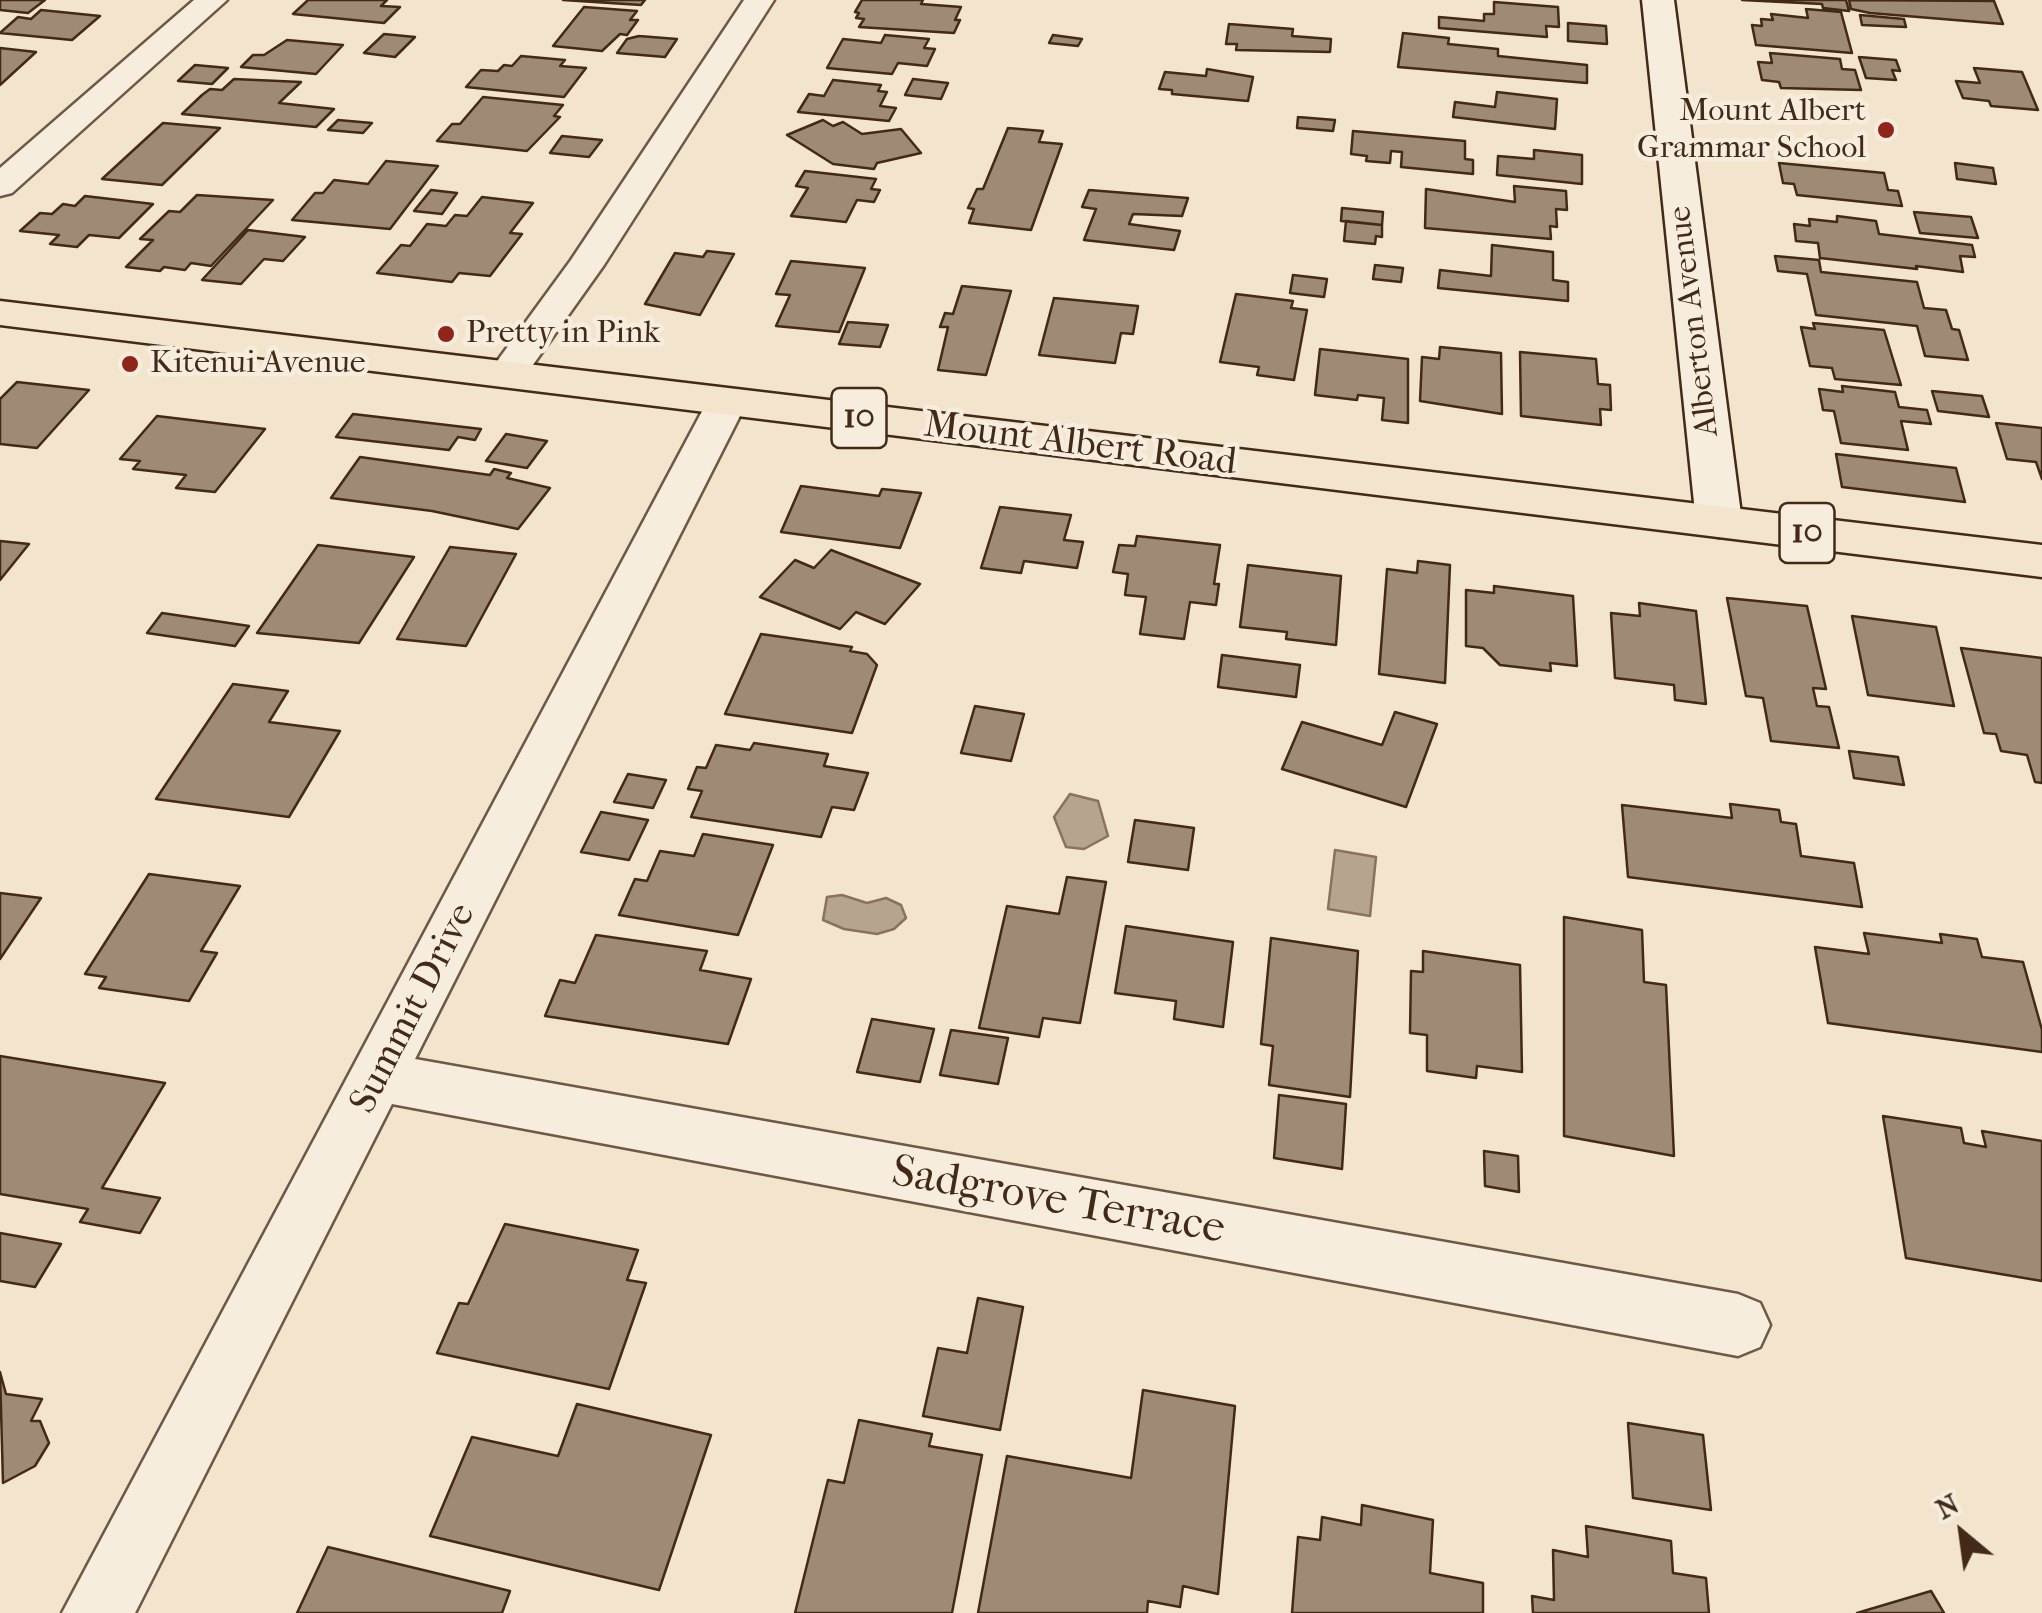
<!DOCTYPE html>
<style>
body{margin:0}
#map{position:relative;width:2042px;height:1613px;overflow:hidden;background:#f3e4cd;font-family:"IM FELL French Canon",serif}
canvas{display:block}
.north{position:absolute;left:1912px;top:1483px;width:100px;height:100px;-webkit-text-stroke:8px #f7edde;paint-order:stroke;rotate:331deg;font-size:28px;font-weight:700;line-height:40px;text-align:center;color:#432917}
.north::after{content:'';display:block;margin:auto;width:35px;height:45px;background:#432917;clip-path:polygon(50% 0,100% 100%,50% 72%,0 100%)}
</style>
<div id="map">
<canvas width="2042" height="1613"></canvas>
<div class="north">N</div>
</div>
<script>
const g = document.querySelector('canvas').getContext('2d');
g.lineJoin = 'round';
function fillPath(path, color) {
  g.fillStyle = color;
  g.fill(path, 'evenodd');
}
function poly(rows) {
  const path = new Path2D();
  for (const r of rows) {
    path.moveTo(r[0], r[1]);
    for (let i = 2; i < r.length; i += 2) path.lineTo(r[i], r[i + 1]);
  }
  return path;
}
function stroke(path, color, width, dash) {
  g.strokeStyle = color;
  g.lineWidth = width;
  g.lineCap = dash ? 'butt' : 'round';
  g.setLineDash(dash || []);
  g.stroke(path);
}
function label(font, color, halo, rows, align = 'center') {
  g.font = font + ' "IM FELL French Canon",serif';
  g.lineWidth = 9;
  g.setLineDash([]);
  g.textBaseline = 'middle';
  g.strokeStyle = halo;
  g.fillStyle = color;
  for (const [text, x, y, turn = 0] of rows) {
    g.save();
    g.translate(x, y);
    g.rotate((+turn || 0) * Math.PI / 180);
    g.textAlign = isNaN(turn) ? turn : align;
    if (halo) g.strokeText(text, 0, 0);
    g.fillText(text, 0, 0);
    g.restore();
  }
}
const water = poly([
 [1070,794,1098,801,1108,836,1084,849,1066,847,1054,817,1070,794],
 [1335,850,1376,857,1370,916,1328,909,1335,850],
 [842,895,867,903,886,898,901,905,906,918,894,929,877,934,844,929,823,920,827,897,842,895]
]);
fillPath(water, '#b7a48f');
stroke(water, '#89735f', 2.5);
const building = poly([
 [0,0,45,0,28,13,0,10,0,0],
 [308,0,387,0,381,6,400,7,384,23,293,14,308,0],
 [563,0,645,0,641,5,563,0],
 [862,0,923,0,921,4,961,7,955,20,960,20,954,33,859,27,864,19,856,18,859,13,855,12,862,0],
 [1846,0,1849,11,1823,8,1822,4,1742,0,1846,0],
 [1849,0,1994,1,2003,24,1870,13,1851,9,1849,0],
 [1494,2,1558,7,1559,27,1546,26,1547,37,1439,28,1439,17,1484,21,1484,14,1494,14,1494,2],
 [584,7,637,11,630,20,638,20,627,35,620,34,602,51,553,46,584,7],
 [1806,9,1841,12,1852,53,1756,45,1752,25,1762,26,1761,19,1773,20,1771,14,1808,18,1806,9],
 [41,10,100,16,72,40,0,33,18,17,31,19,41,10],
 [1860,15,1904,19,1906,27,1862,25,1860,15],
 [1568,23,1606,26,1607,44,1568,41,1568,23],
 [1229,24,1293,29,1292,36,1331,39,1330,52,1236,50,1237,44,1226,44,1229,24],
 [1403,33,1449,38,1448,44,1498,49,1498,56,1587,65,1587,83,1398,67,1403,33],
 [384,34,415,37,395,57,364,53,384,34],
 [885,35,929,39,924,48,935,49,927,66,898,63,892,74,827,68,843,39,881,43,885,35],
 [1053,35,1082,39,1078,46,1049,43,1053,35],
 [639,36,677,39,665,57,617,53,627,39,639,36],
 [287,40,343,45,316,74,241,67,253,55,264,55,287,40],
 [0,48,36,52,0,85,0,48],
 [1770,53,1840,59,1842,69,1855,70,1861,90,1781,88,1779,82,1762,80,1758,62,1772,63,1770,53],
 [521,56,565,60,560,66,586,68,564,97,466,87,481,70,498,71,504,65,512,66,521,56],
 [1859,57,1896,60,1900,71,1892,70,1896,80,1866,78,1859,57],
 [195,65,228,68,212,84,178,81,195,65],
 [1974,68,2022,72,2038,110,1991,106,1989,101,1963,98,1956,81,1980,83,1974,68],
 [1207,69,1253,77,1248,101,1172,94,1172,90,1159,89,1165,72,1206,76,1207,69],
 [234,79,301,82,279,103,334,109,316,127,182,114,202,95,210,89,222,90,234,79],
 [913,79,948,83,941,99,905,95,913,79],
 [833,80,881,85,878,91,887,92,880,106,896,108,889,121,798,112,809,94,824,96,833,80],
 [1497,92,1557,99,1555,129,1453,117,1455,102,1495,107,1497,92],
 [483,97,563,105,554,116,560,117,527,151,437,141,452,124,460,124,483,97],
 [1298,117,1335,120,1333,131,1297,128,1298,117],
 [338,120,372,123,363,133,328,130,338,120],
 [823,120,833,126,843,122,862,134,901,129,921,153,877,163,874,169,833,164,787,135,823,120],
 [163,123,220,128,162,185,102,179,163,123],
 [1008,128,1043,131,1039,142,1062,144,1031,230,969,223,974,209,968,208,977,189,983,189,1008,128],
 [1353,131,1465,141,1465,159,1473,160,1473,174,1401,167,1402,152,1391,151,1390,163,1366,161,1367,156,1351,154,1353,131],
 [562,136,602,140,589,157,550,153,562,136],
 [1534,150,1582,155,1582,184,1497,175,1498,156,1534,159,1534,150],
 [386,161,438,166,390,229,292,220,315,193,323,193,334,180,368,184,386,161],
 [1779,163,1884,173,1888,190,1898,191,1902,206,1797,195,1794,184,1783,183,1779,163],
 [1955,163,1993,168,1996,184,1957,179,1955,163],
 [805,171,876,179,871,189,880,190,874,202,857,200,846,222,791,216,808,188,796,186,805,171],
 [1514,186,1566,191,1567,210,1556,209,1557,227,1550,226,1551,239,1425,228,1426,189,1515,202,1514,186],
 [431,190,457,193,442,214,414,211,431,190],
 [1089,190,1188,198,1182,216,1133,214,1129,224,1180,231,1174,250,1084,240,1096,209,1082,207,1089,190],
 [197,195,273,200,211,266,191,263,185,270,164,267,160,271,126,267,153,240,140,239,169,211,180,212,197,195],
 [85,196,153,204,119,238,89,235,77,247,50,244,59,235,20,231,40,213,52,214,63,204,75,206,85,196],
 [482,197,533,203,510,233,522,234,490,276,459,273,452,282,377,273,401,245,410,246,427,224,446,226,455,215,467,216,482,197],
 [1342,208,1383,212,1382,225,1341,221,1342,208],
 [1914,212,1971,217,1978,238,1920,233,1914,212],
 [1837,216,1876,221,1879,234,1972,245,1975,257,1960,256,1963,272,1916,266,1917,269,1820,258,1818,243,1796,241,1794,224,1810,226,1809,219,1837,222,1837,216],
 [1346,221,1382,225,1382,237,1376,236,1375,244,1344,241,1346,221],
 [248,230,305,237,283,261,264,259,241,284,202,280,248,230],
 [1492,245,1553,252,1553,280,1568,282,1568,301,1438,288,1440,270,1491,276,1492,245],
 [707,251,734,254,700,315,645,304,675,253,703,257,707,251],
 [1775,256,1819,260,1821,272,1917,282,1924,308,1946,310,1952,329,1959,330,1968,360,1925,356,1917,326,1816,315,1807,274,1778,271,1775,256],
 [791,261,865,268,839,332,776,326,790,295,776,294,791,261],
 [1375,265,1403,268,1401,282,1373,279,1375,265],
 [1293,275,1327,279,1324,297,1290,293,1293,275],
 [962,286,1011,291,986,375,938,370,948,327,940,327,945,313,953,314,962,286],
 [1236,294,1293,301,1291,308,1307,310,1294,380,1257,375,1259,367,1220,362,1236,294],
 [1054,298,1138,306,1133,334,1121,333,1115,363,1039,355,1054,298],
 [848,322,888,325,880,347,839,344,848,322],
 [1813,323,1884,330,1901,385,1835,379,1832,368,1810,366,1801,327,1815,329,1813,323],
 [1440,347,1501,353,1502,414,1420,401,1422,357,1439,359,1440,347],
 [1320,349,1408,359,1408,423,1382,420,1384,398,1358,395,1357,400,1315,395,1320,349],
 [1520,352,1596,359,1598,384,1610,385,1611,410,1600,409,1601,425,1521,416,1520,352],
 [17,382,89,390,37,448,0,444,0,399,17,382],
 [1842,386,1895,392,1899,407,1927,410,1931,424,1901,421,1908,450,1841,443,1834,411,1823,410,1819,389,1843,392,1842,386],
 [1932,391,1982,396,1989,417,1938,411,1932,391],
 [353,414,481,429,475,440,458,437,449,450,336,437,353,414],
 [157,416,265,429,215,492,176,488,186,475,133,469,140,461,120,459,157,416],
 [1996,423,2042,428,2042,479,2036,462,2007,459,1996,423],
 [506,434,547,441,527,468,486,461,506,434],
 [1836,454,1956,468,1965,502,1842,487,1836,454],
 [360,457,490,475,494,469,511,473,507,478,550,488,518,529,432,511,331,498,360,457],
 [801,486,879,496,882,489,921,493,900,548,781,532,801,486],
 [1000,507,1071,515,1064,540,1083,542,1077,568,1024,561,1021,573,981,568,1000,507],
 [1137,536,1220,545,1214,584,1219,584,1216,605,1190,602,1184,639,1140,634,1146,597,1125,595,1128,574,1113,572,1119,545,1135,546,1137,536],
 [0,541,29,544,0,580,0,541],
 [318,545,414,557,359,643,257,633,318,545],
 [450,547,516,554,466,646,397,639,450,547],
 [831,550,920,584,885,624,856,612,840,629,760,597,795,560,814,568,831,550],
 [1418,561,1450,565,1445,683,1379,674,1387,569,1417,573,1418,561],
 [1248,565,1341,576,1336,645,1286,639,1287,632,1240,627,1248,565],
 [1494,586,1573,596,1577,666,1550,663,1551,671,1500,665,1483,648,1466,646,1466,590,1494,593,1494,586],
 [1727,598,1807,606,1826,689,1813,688,1817,706,1829,707,1839,748,1771,741,1763,698,1746,696,1727,598],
 [1639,603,1696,611,1706,704,1675,700,1674,685,1615,678,1611,613,1640,616,1639,603],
 [162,613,249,626,235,646,147,633,162,613],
 [1852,616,1936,627,1954,706,1868,695,1852,616],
 [761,634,852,647,850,651,867,654,877,665,852,733,725,714,761,634],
 [1961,648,2042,658,2042,783,2035,782,2027,755,2001,751,1996,734,1984,733,1961,648],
 [1222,655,1300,665,1296,697,1218,687,1222,655],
 [233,684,288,691,269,722,340,731,289,817,156,799,233,684],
 [975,706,1024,714,1011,761,961,753,975,706],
 [1395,712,1437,724,1406,807,1282,769,1302,722,1382,745,1395,712],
 [754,743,828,754,824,766,868,773,854,810,832,807,821,837,691,817,702,791,688,789,697,767,706,768,716,745,750,750,754,743],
 [1849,751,1898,757,1904,785,1854,778,1849,751],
 [628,774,666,780,653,808,614,802,628,774],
 [1730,804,1779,810,1781,822,1796,824,1801,856,1854,863,1862,907,1628,877,1622,805,1732,818,1730,804],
 [601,812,648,820,629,860,581,852,601,812],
 [1135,820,1194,828,1188,870,1128,862,1135,820],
 [703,834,773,845,738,935,619,915,635,879,647,881,660,851,694,856,703,834],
 [149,874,240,886,201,951,217,953,189,1001,99,988,106,977,85,974,149,874],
 [1067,877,1106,882,1080,1023,1043,1018,1039,1037,979,1028,1007,906,1059,914,1067,877],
 [0,893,41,898,0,959,0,893],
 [1564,917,1642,930,1644,982,1666,985,1674,1156,1564,1136,1564,917],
 [1126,926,1233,942,1223,1027,1174,1019,1176,1001,1115,993,1126,926],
 [1864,933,1942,943,1940,934,1977,939,1982,957,2023,962,2042,1030,2042,1052,1828,1023,1815,947,1869,954,1864,933],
 [596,935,707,951,700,970,751,979,728,1044,545,1016,560,980,575,983,596,935],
 [1271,938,1358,951,1350,1097,1269,1085,1273,1046,1261,1044,1271,938],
 [1423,951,1520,965,1522,1072,1477,1066,1476,1078,1427,1071,1427,1035,1410,1033,1411,971,1423,972,1423,951],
 [872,1019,934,1029,920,1082,857,1072,872,1019],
 [951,1030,1008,1038,998,1084,940,1075,951,1030],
 [0,1056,165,1083,102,1188,160,1198,140,1233,80,1222,88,1209,0,1194,0,1056],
 [1279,1095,1346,1104,1342,1169,1274,1158,1279,1095],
 [1883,1116,1961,1128,1964,1143,1986,1147,1982,1131,2042,1141,2042,1281,1906,1258,1883,1116],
 [1484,1151,1518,1156,1519,1192,1485,1186,1484,1151],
 [505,1224,638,1250,627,1280,646,1283,609,1389,437,1353,459,1303,468,1304,505,1224],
 [0,1233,61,1244,35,1287,0,1281,0,1233],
 [978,1298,1023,1307,1000,1430,923,1416,938,1348,967,1353,978,1298],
 [0,1372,6,1394,42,1399,31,1421,40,1421,49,1443,35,1466,3,1483,0,1372],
 [1143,1390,1235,1406,1218,1594,1183,1586,1180,1607,1148,1601,1147,1613,978,1613,1007,1456,1131,1478,1143,1390],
 [577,1404,711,1435,659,1590,430,1536,472,1437,558,1456,577,1404],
 [859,1420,932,1434,929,1446,982,1455,952,1613,795,1613,828,1480,844,1483,859,1420],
 [1628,1423,1703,1435,1711,1510,1633,1498,1628,1423],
 [1362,1505,1433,1520,1430,1573,1483,1583,1483,1613,1292,1613,1298,1537,1320,1540,1322,1517,1361,1525,1362,1505],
 [1586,1526,1671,1541,1673,1573,1706,1578,1709,1613,1533,1613,1532,1596,1554,1600,1553,1550,1588,1557,1586,1526],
 [328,1547,510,1591,502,1613,297,1613,328,1547],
 [1931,1591,1944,1613,1857,1613,1931,1591]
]);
fillPath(building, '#9f8a76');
stroke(building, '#432917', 2.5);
const minor = poly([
 [194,0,227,0,12,193,0,196,0,168,194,0],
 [744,0,774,0,604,265,520,383,506,387,492,383,487,375,571,260,744,0],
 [727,390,741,394,747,402,415,1059,1738,1294,1760,1303,1770,1325,1760,1347,1738,1356,392,1104,135,1613,62,1613,707,402,713,394,727,390]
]);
const secondary = poly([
 [1642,0,1674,0,1742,522,1736,533,1719,537,1702,533,1696,522,1642,0]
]);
const primary = poly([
 [0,301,2042,545,2042,577,0,325,0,301]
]);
stroke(minor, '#6f5844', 5);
stroke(secondary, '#432917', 5);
stroke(primary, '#432917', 5);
fillPath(minor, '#f7edde');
fillPath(secondary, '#f7edde');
fillPath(primary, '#f3e4cd');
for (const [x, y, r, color] of [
 [1886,130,10,"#8f2418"],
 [446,334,10,"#8f2418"],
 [130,364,10,"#8f2418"]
]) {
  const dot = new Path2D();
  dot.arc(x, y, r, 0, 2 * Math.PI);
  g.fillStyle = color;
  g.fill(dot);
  stroke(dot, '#f7edde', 4);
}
label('32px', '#432917', '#f7edde', [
 ["Mount Albert",1866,112,"right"],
 ["Grammar School",1866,149,"right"],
 ["Pretty in Pink",466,334],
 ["Kitenui Avenue",150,364]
], 'left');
label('32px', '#432917', '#f7edde', [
 ["Alberton Avenue",1695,321,-97]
]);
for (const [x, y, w] of [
 [859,418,55],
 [1807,533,55]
]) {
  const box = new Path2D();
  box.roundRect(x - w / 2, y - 30, w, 60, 8);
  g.fillStyle = '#f7edde';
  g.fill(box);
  stroke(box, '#432917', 2.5);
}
label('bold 35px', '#432917', null, [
 ["10",859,418],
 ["10",1807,533]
]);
label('38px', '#432917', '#f7edde', [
 ["Mount Albert Road",1080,445,7],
 ["Summit Drive",414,1009,-63]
]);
label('45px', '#432917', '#f7edde', [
 ["Sadgrove Terrace",1058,1202,10]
]);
</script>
